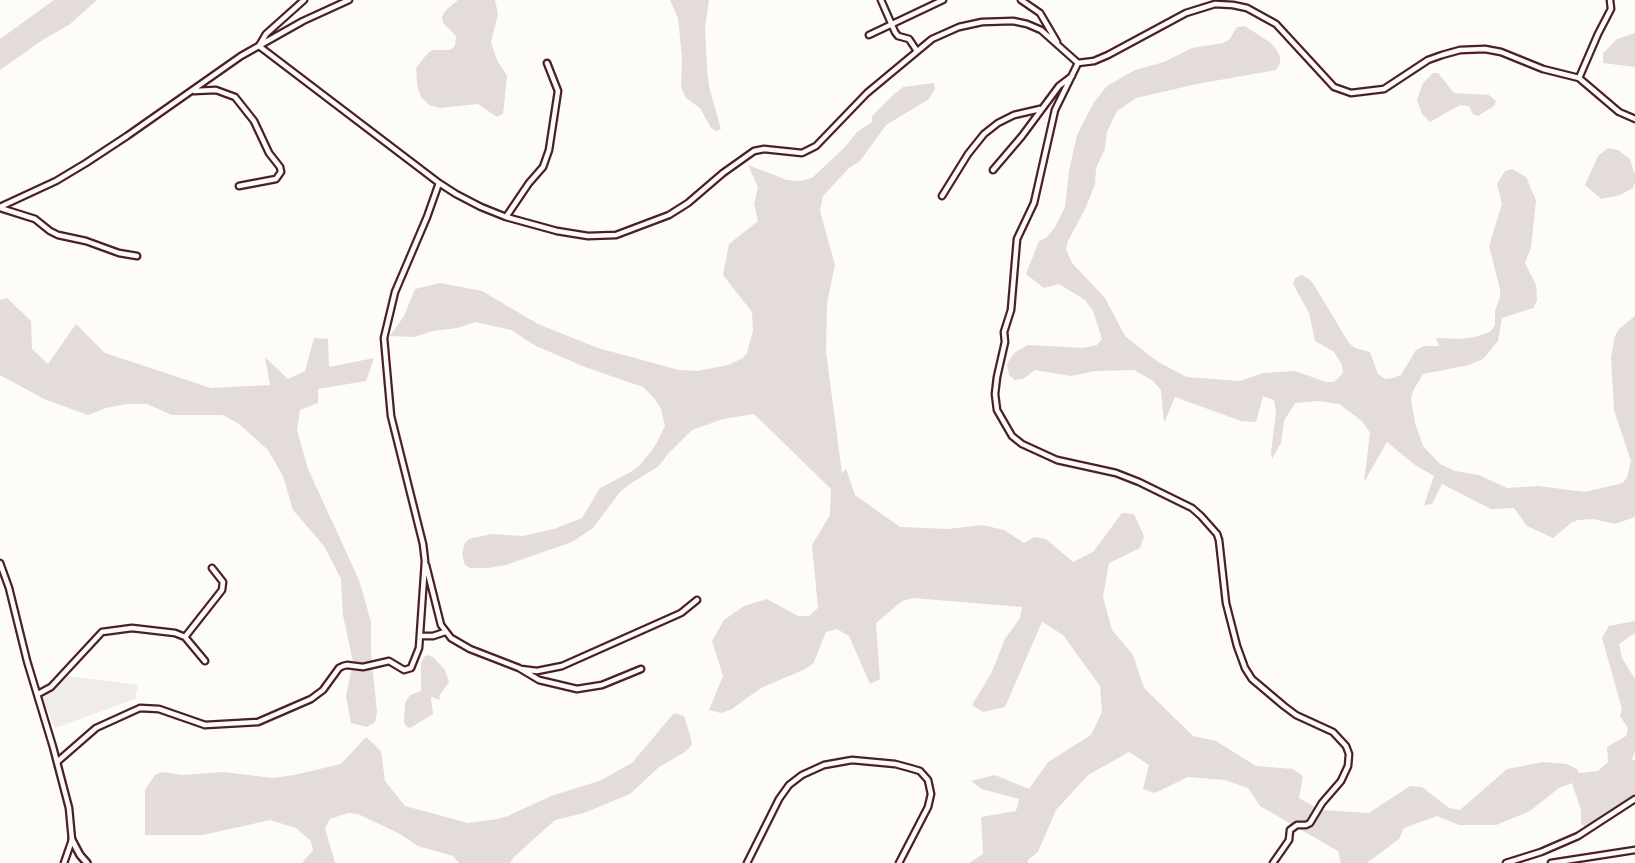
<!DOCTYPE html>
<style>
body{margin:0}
canvas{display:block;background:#fdfcf7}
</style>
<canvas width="1635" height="863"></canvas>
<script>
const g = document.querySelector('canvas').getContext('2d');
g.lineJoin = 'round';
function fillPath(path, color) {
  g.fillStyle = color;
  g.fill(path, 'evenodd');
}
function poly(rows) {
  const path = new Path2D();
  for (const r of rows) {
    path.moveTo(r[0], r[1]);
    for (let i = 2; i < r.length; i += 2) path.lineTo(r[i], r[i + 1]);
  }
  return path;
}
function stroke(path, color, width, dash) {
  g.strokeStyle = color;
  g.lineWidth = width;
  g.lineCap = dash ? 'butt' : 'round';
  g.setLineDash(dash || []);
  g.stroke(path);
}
fillPath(poly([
 [68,676,138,685,135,699,55,728,41,695,53,689]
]), '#f0ece8');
fillPath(poly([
 [54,0,97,0,70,24,41,41,0,70,0,39],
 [458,0,495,0,498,14,491,42,497,60,507,76,503,114,497,117,478,104,440,108,429,105,421,97,417,85,416,68,427,54,432,50,450,50,455,46,456,36,443,23,442,17,445,11],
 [670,0,709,0,705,28,707,68,709,87,721,129,716,131,711,128,700,108,686,98,681,87,682,58,678,18],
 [1245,26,1271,43,1276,49,1280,56,1280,63,1276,70,1197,84,1136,98,1117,111,1107,132,1105,149,1096,168,1095,184,1086,207,1068,241,1066,249,1072,263,1105,298,1125,336,1158,362,1187,377,1240,381,1263,373,1295,371,1326,382,1334,382,1343,373,1342,365,1334,352,1315,341,1309,313,1293,284,1295,278,1302,275,1309,279,1314,285,1349,343,1355,348,1370,352,1378,374,1385,379,1393,378,1401,375,1416,350,1424,346,1439,346,1436,338,1460,339,1475,337,1490,332,1495,325,1495,311,1500,297,1500,289,1489,246,1502,204,1497,184,1505,171,1512,169,1526,177,1536,200,1531,248,1525,263,1536,285,1537,301,1533,308,1502,318,1498,341,1483,359,1469,365,1423,374,1413,391,1411,399,1415,423,1423,446,1440,464,1455,471,1479,475,1507,488,1538,486,1585,492,1623,483,1627,477,1631,461,1614,410,1611,357,1615,336,1619,329,1635,316,1635,517,1615,524,1593,519,1578,520,1571,523,1553,538,1527,526,1514,508,1491,509,1442,484,1432,504,1424,505,1434,476,1415,465,1387,442,1364,482,1370,433,1362,421,1339,404,1318,401,1295,403,1284,421,1281,443,1272,459,1271,452,1276,412,1274,400,1263,396,1256,422,1241,421,1175,397,1164,423,1161,390,1153,381,1134,370,1095,371,1071,376,1035,370,1023,379,1015,380,1009,375,1007,364,1015,352,1028,345,1083,348,1097,345,1102,339,1093,311,1085,300,1059,284,1044,288,1026,274,1039,241,1046,238,1055,227,1065,207,1069,171,1077,135,1094,102,1107,86,1135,70,1164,62,1192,48,1223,43,1229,40,1237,27],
 [1635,33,1635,67,1603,63,1603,53,1617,39],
 [1433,73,1438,73,1454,93,1489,95,1496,101,1494,106,1478,116,1473,114,1469,106,1460,105,1430,122,1422,114,1417,100,1423,83],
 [934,83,935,89,929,99,886,125,860,161,849,168,823,196,820,211,835,265,827,303,826,352,842,473,846,469,855,495,900,527,948,529,982,525,1004,530,1024,543,1034,537,1046,539,1073,562,1093,552,1122,513,1134,514,1144,536,1140,548,1109,563,1103,597,1112,630,1133,655,1144,688,1193,736,1216,741,1256,766,1293,769,1303,776,1299,798,1320,810,1369,813,1410,786,1422,787,1449,808,1460,810,1507,769,1543,762,1567,764,1577,769,1579,773,1598,771,1608,762,1607,747,1626,736,1628,728,1620,716,1622,709,1602,638,1609,626,1635,621,1635,633,1619,644,1622,658,1635,679,1635,751,1632,759,1635,761,1635,797,1622,811,1602,824,1587,829,1581,824,1581,810,1572,783,1559,788,1530,811,1496,825,1459,825,1437,816,1404,828,1399,839,1367,863,1341,863,1338,851,1260,806,1248,788,1225,780,1188,777,1155,793,1143,789,1149,765,1129,752,1088,775,1056,810,1038,852,1028,860,1028,863,969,863,983,854,981,817,1016,811,1019,799,982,789,971,781,995,775,1029,789,1048,762,1091,735,1102,712,1100,686,1063,635,1042,622,1005,707,983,712,972,705,991,674,1005,639,1020,618,1022,607,913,598,902,601,876,623,880,679,870,684,849,636,837,629,826,632,813,664,803,670,761,688,732,709,721,713,709,710,723,676,712,641,724,620,744,606,767,599,798,616,809,616,818,608,812,545,830,515,831,489,754,414,723,419,692,430,667,455,659,466,630,484,620,492,593,528,572,542,506,565,488,568,470,568,465,565,462,554,465,543,469,539,492,534,523,536,554,529,582,518,600,488,631,472,640,465,655,446,665,426,661,409,655,399,643,387,585,367,536,346,511,330,476,322,457,328,433,331,414,337,390,336,404,316,415,289,440,283,482,291,538,324,598,348,679,370,697,371,728,365,743,358,747,353,753,330,752,312,723,275,729,244,758,221,754,204,758,187,748,165,787,180,800,181,812,178,846,146,857,132,872,122,872,116,893,95,903,87],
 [1608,148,1618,150,1630,159,1635,175,1635,182,1633,188,1620,195,1601,199,1585,185,1598,156],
 [7,298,31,321,32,349,48,364,76,324,105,353,211,388,270,385,265,357,288,379,305,371,314,338,328,339,329,367,374,358,366,381,318,389,318,403,300,410,297,430,308,469,359,580,371,622,371,652,377,712,375,722,367,727,351,723,346,696,353,662,343,615,341,579,324,546,293,510,283,476,268,450,239,424,223,415,172,415,147,404,127,404,106,408,88,415,44,399,0,375,0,300],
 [428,655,433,657,445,670,449,682,439,696,440,700,432,697,431,699,433,714,410,728,406,726,404,722,405,703,410,695,421,691,421,664,424,657],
 [674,713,684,716,690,735,692,745,685,752,659,767,630,794,584,813,555,820,514,857,510,863,459,863,453,856,418,846,400,834,358,814,348,813,330,819,325,828,335,863,302,863,313,850,311,841,296,828,270,820,203,835,145,835,145,790,155,775,162,772,183,775,223,772,273,778,294,775,341,764,366,737,381,751,385,781,405,806,468,823,498,819,508,816,551,796,599,781,632,763]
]), '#e3dcda');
const minor = poly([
 [304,0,266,34,259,46,439,183,456,194,481,207,506,217,557,231,588,236,616,235,669,215,688,203,723,173,754,151,764,149,802,153,816,146,867,93,932,39,959,27,982,22,1013,21,1027,24,1041,30,1078,63,1094,61,1108,55,1186,13,1215,4,1233,5,1247,8,1276,24,1334,87,1351,93,1384,89,1428,60,1442,55,1460,50,1485,49,1501,52,1543,69,1579,78,1619,112,1635,119],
 [881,0,895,32,898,36,909,39,917,51],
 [1021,0,1040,13,1057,42],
 [869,35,943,0],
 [1078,63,1055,110,1034,203,1017,239,1011,310,1004,332,1005,342,997,377,995,394,997,410,1012,436,1022,444,1057,460,1116,473,1139,482,1192,508,1201,516,1217,534,1219,540,1226,603,1237,646,1245,668,1252,679,1284,706,1296,715,1333,732,1346,746,1349,754,1348,766,1341,781,1322,803,1310,823,1306,825,1297,825,1290,830,1289,840,1273,863],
 [1579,78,1598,34,1611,9,1610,0],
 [194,91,216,90,235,97,254,121,269,153,280,167,281,172,276,179,239,186],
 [993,170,1022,136,1059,86,1072,76],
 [942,196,968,154,984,134,998,123,1014,115,1040,109],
 [0,207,56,181,86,163,127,136,241,56,303,21,349,0],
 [0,208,35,219,50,231,58,235,86,241,119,253,137,256],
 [506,217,529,183,543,167,549,150,558,91,547,63],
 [0,563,9,588,27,661,53,747,69,808,72,840,64,863],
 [426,565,441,625,451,638,470,649,519,668,539,680,577,689,602,685,641,669],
 [421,636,433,636,445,632],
 [185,637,222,590,223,582,212,568],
 [521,669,537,671,562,666,681,613,697,600],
 [38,694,51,687,102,632,132,628,175,633,185,637,205,661],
 [57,762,96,728,140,708,159,709,205,725,258,722,311,699,323,690,339,668,343,666,347,665,363,667,389,661,404,670,411,668,419,648,425,561,423,544,391,416,384,338,395,292,427,217,439,183],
 [747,863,779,799,789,785,802,775,824,765,852,760,895,764,910,768,920,771,928,780,931,794,928,807,899,863],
 [1506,863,1541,852,1578,836,1635,799],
 [1551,863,1635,850]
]);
const tertiary = poly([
 [72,840,80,855,87,863]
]);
stroke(minor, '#4a1f2b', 9);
stroke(tertiary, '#4a1f2b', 10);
stroke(minor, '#fdfcf7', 4.5);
stroke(tertiary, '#fdfcf7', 5);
</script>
